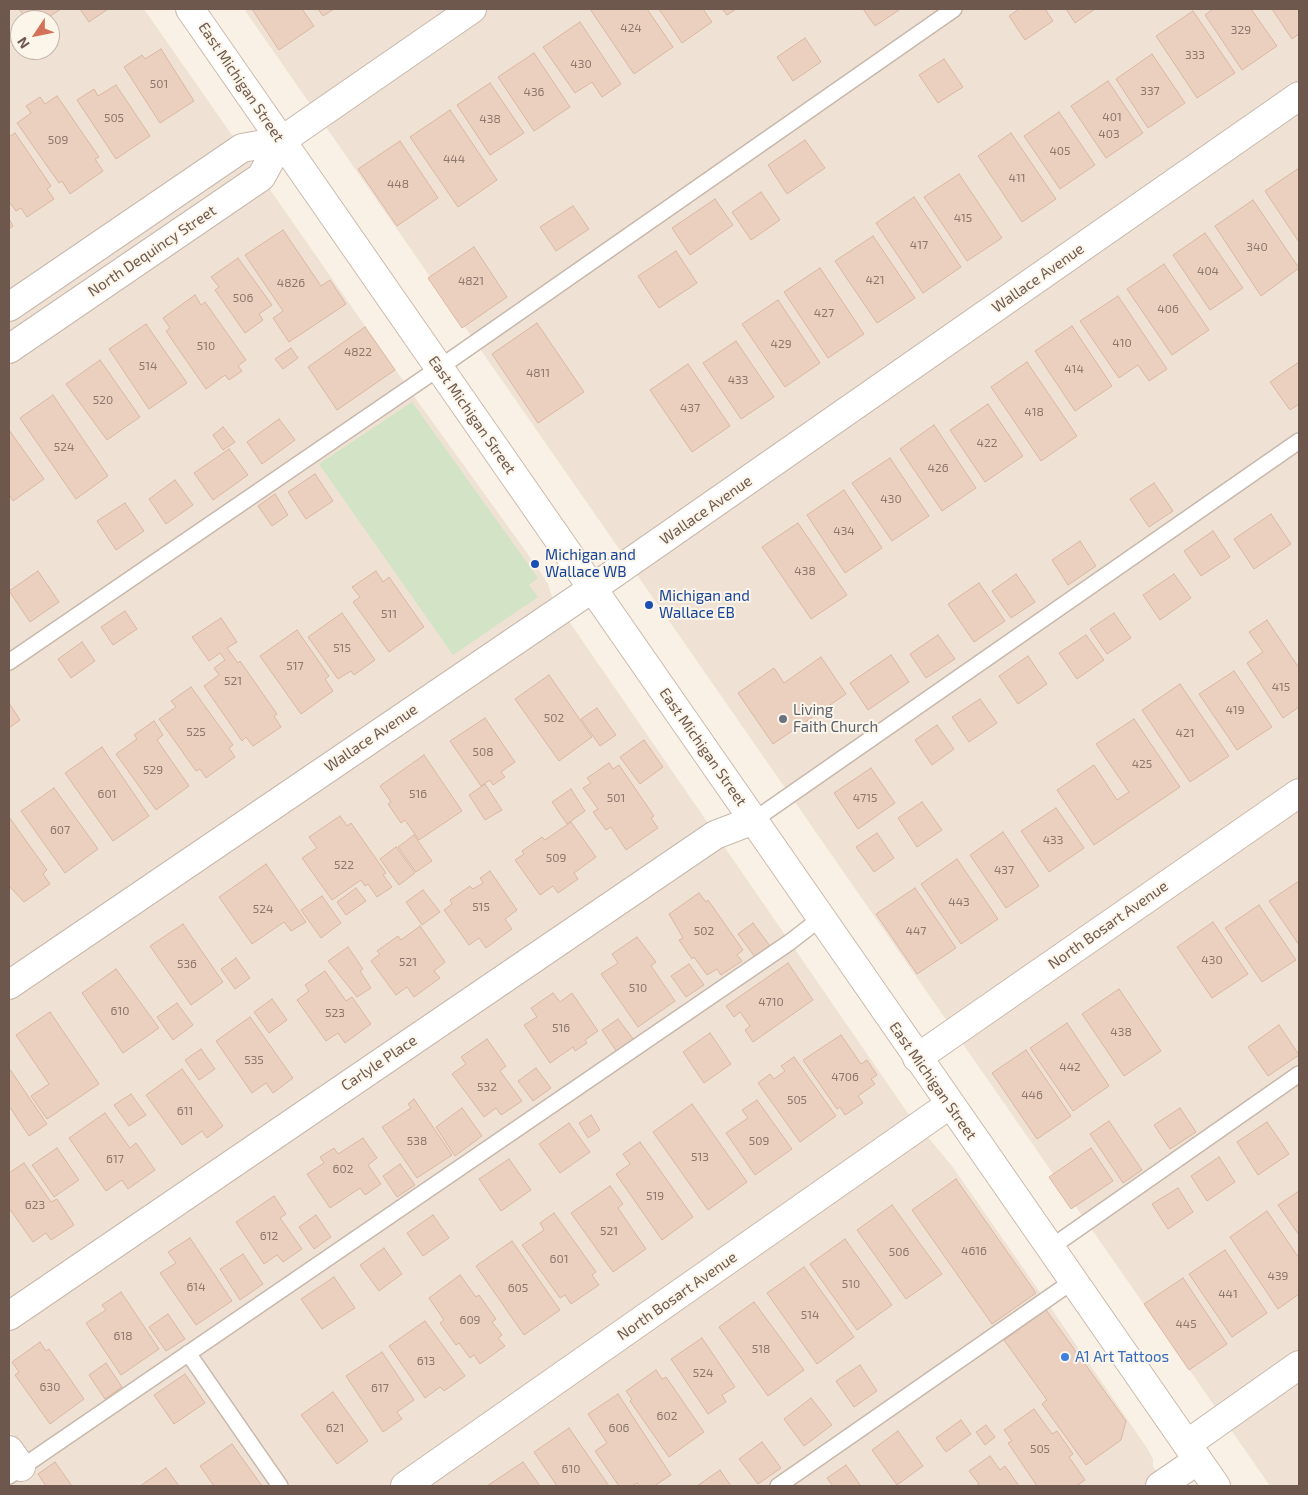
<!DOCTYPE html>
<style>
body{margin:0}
#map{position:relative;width:1308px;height:1495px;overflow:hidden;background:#f9f1e5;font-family:"Exo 2",sans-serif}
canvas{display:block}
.frame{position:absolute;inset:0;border:10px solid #6e584d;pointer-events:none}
.north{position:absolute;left:10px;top:10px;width:50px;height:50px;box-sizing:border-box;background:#fcf5ea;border:1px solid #c3b6ab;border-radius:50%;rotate:236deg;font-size:14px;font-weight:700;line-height:20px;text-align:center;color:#6e584d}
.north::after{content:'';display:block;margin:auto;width:18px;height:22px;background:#d37259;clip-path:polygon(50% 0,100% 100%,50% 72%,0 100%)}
</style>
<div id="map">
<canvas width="1308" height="1495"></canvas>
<div class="frame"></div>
<div class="north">N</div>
</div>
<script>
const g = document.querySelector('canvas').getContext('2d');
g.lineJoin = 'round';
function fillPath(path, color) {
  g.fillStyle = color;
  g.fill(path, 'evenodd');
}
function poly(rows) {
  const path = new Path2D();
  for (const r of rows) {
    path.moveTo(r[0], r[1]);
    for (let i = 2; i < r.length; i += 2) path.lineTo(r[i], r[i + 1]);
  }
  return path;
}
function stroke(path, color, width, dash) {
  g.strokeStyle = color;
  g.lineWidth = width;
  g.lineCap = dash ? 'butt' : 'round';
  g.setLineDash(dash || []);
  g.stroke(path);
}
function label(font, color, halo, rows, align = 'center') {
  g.font = font + ' "Exo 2",sans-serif';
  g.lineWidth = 4;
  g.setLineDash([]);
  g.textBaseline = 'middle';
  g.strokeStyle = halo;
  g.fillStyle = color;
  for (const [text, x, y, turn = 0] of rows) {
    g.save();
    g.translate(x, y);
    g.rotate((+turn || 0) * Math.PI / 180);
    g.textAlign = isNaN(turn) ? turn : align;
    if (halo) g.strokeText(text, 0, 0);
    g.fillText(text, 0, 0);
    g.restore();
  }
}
fillPath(poly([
 [9,9,144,9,416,399,535,564,548,584,552,597,575,630,907,1112,952,1166,1042,1295,1147,1448,1153,1459,1153,1466,1167,1486,9,1486],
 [20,20,50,20,50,50,20,50],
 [244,9,1299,9,1299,1486,1270,1486]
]), '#efe2d4');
fillPath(poly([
 [412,402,538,578,529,585,538,597,453,655,319,464]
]), '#d2e4c5');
const building = poly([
 [19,9,61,9,44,20,27,20,19,9],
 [80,9,108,9,89,22,80,9],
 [252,9,302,9,314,26,279,50,252,9],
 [318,9,334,9,323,16,318,9],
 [590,9,647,9,673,47,634,74,590,9],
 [659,9,703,9,712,22,682,43,659,9],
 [722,9,736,9,727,15,722,9],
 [863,9,898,9,899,10,875,26,863,9],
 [1019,9,1045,9,1053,21,1025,40,1009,16,1019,9],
 [1066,9,1095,9,1075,23,1066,9],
 [1213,9,1251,9,1277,46,1242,70,1205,15,1213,9],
 [1272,9,1299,9,1299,34,1292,39,1272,9],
 [1193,11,1235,73,1197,98,1156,36,1193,11],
 [580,22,621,84,602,97,592,82,575,93,543,47,580,22],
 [9,31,14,39,9,43,9,31],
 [805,38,821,62,793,81,777,57,805,38],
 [161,49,194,101,160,123,124,67,142,55,145,59,161,49],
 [534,53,570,107,534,131,498,77,534,53],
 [1152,54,1185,103,1148,128,1116,79,1152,54],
 [944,59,963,87,938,103,919,75,944,59],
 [1108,81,1143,133,1106,158,1071,106,1108,81],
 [490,83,524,133,490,155,457,105,490,83],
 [116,85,150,136,116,159,77,100,94,89,98,96,116,85],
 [57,96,99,157,95,159,103,171,70,194,62,181,59,183,17,123,31,113,26,106,40,97,45,104,57,96],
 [450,110,497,180,458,207,410,137,450,110],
 [1059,112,1095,165,1060,189,1024,136,1059,112],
 [15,133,51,186,47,189,54,199,27,217,21,208,16,211,9,202,9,137,15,133],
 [1011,133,1056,199,1022,222,978,156,1011,133],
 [805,140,825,168,787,194,768,165,805,140],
 [400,141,438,198,397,226,358,169,400,141],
 [1299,168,1299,242,1265,191,1299,168],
 [959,174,1002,238,967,261,924,197,959,174],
 [761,192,780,220,751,240,732,212,761,192],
 [914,197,961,267,923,293,876,223,914,197],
 [715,199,733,225,690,255,672,228,715,199],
 [1253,200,1299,268,1261,296,1215,226,1253,200],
 [573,206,589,229,556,251,540,227,573,206],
 [9,219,13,226,9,229,9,219],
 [283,230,321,286,330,280,346,304,289,342,273,318,283,311,245,255,283,230],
 [1205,233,1243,288,1210,310,1173,255,1205,233],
 [873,236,915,298,877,323,835,261,873,236],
 [474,247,507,297,462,328,428,278,474,247],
 [676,251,697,283,659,308,638,276,676,251],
 [238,258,272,305,259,314,263,320,245,333,215,290,219,287,211,277,238,258],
 [1164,264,1209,330,1172,355,1127,289,1164,264],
 [820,268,864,334,828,358,784,292,820,268],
 [195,295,201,305,205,302,246,360,238,366,242,371,229,380,225,375,206,389,166,331,170,328,163,318,195,295],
 [1118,296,1167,369,1149,381,1138,365,1119,378,1080,321,1118,296],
 [778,300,820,363,785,387,742,324,778,300],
 [537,323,584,392,538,423,492,354,537,323],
 [146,324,187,383,149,409,109,349,146,324],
 [1072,326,1112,386,1075,411,1035,351,1072,326],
 [365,327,395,370,337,410,308,367,365,327],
 [736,341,774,397,741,419,703,363,736,341],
 [291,348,298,358,283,369,275,359,291,348],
 [100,360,140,417,107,440,66,384,100,360],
 [1027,362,1077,436,1041,461,991,387,1027,362],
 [1299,362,1299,404,1290,410,1270,382,1299,362],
 [688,364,730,426,692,452,650,390,688,364],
 [53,395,108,476,76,499,20,418,53,395],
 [988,404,1023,456,985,482,950,430,988,404],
 [279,419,295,440,262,464,247,442,279,419],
 [934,425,976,488,942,511,900,449,934,425],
 [223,427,235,442,223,450,213,435,223,427],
 [9,430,44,479,13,501,9,494,9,430],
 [229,449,248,475,213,500,194,473,229,449],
 [890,458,929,516,892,541,852,483,890,458],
 [315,474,333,501,306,519,288,492,315,474],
 [175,480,193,505,166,524,149,499,175,480],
 [1154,483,1173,511,1149,527,1130,499,1154,483],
 [844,490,882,548,845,573,807,515,844,490],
 [275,494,288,515,272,526,258,506,275,494],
 [125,503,144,531,116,550,97,521,125,503],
 [1271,514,1291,544,1254,569,1234,539,1271,514],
 [798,523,847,595,811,619,762,547,798,523],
 [1213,531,1230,557,1201,576,1184,551,1213,531],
 [1080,541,1096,566,1068,585,1052,560,1080,541],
 [38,571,59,602,30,622,9,591,38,571],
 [376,571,383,582,389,577,424,627,389,652,353,602,360,597,352,587,376,571],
 [1016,574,1035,602,1011,618,992,591,1016,574],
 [1174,574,1191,598,1160,620,1143,595,1174,574],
 [979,583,1005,621,974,642,948,604,979,583],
 [125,611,137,629,113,645,101,627,125,611],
 [342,613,375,660,354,675,351,671,338,679,308,637,342,613],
 [1114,613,1131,638,1107,654,1090,629,1114,613],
 [221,618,237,642,227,648,238,663,240,661,277,714,274,716,281,727,253,746,246,737,242,741,204,686,219,675,214,668,225,660,220,653,209,661,192,637,221,618],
 [1267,620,1299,668,1299,707,1283,718,1247,663,1263,652,1249,632,1267,620],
 [297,630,329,676,325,679,333,691,301,714,260,656,297,630],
 [938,635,955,659,926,678,910,654,938,635],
 [1086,635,1104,660,1077,679,1059,653,1086,635],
 [82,642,95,661,71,678,58,659,82,642],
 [891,655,909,682,868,710,850,683,891,655],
 [1028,656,1047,684,1018,704,999,676,1028,656],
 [821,657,846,694,773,744,738,693,774,668,784,683,821,657],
 [1234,671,1272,727,1237,750,1199,694,1234,671],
 [549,675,592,737,559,761,515,699,549,675],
 [1180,684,1229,756,1190,782,1142,710,1180,684],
 [191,687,233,745,229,748,235,757,206,778,200,769,196,771,159,719,176,707,171,701,191,687],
 [980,699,997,723,969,742,952,717,980,699],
 [9,703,20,720,9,728,9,703],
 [597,708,616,735,600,746,581,719,597,708],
 [485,718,515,762,501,772,505,777,493,785,490,780,481,786,450,741,485,718],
 [1134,719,1180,787,1094,845,1057,790,1094,765,1117,800,1129,792,1096,744,1134,719],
 [154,721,163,735,157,740,189,786,156,810,116,754,137,739,134,735,154,721],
 [937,725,954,749,932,765,915,740,937,725],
 [644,740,663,767,640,784,620,757,644,740],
 [102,747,149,816,113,841,65,773,102,747],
 [424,755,462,811,419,840,405,820,401,823,388,804,391,802,380,786,424,755],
 [609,763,613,769,619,765,654,816,651,818,658,828,626,850,611,827,606,830,593,812,598,809,583,788,591,783,587,778,609,763],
 [871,768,895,803,858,829,834,793,871,768],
 [485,784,502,810,485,820,469,795,485,784],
 [54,788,98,849,65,873,21,811,54,788],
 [571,789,585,811,567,824,552,802,571,789],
 [922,802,942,830,917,847,898,818,922,802],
 [1056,808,1084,848,1049,872,1021,831,1056,808],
 [340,816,347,826,351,823,386,873,383,875,392,887,377,897,368,884,365,886,361,880,332,900,302,858,317,848,309,837,340,816],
 [9,817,47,870,43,874,50,884,24,902,9,886,9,817],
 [571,822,596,857,574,873,578,879,558,893,553,886,540,895,515,860,524,854,522,851,542,837,545,840,571,822],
 [1003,832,1039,886,1006,908,970,855,1003,832],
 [877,833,894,858,874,872,856,847,877,833],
 [414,835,432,861,416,872,398,847,414,835],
 [396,847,415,873,399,885,380,859,396,847],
 [957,859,998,919,961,944,921,884,957,859],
 [266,864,306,922,291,931,284,922,252,944,219,897,266,864],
 [490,871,517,910,505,919,512,929,486,948,479,938,469,945,444,910,452,904,450,900,470,886,473,889,483,883,480,878,490,871],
 [1299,881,1299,945,1269,901,1299,881],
 [356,888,366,901,346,915,337,902,356,888],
 [915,888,956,948,917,974,876,914,915,888],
 [423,890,440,912,422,925,406,902,423,890],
 [699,893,706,902,708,900,743,950,737,955,742,961,721,975,717,969,707,975,694,957,692,959,679,940,683,938,669,914,699,893],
 [322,896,341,923,321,938,301,910,322,896],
 [1259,905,1296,960,1262,982,1225,928,1259,905],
 [1213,922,1248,974,1212,998,1177,947,1213,922],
 [753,923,770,946,755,957,738,934,753,923],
 [183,924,223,982,191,1005,150,946,183,924],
 [420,926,445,962,434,971,440,978,414,997,407,987,396,995,371,961,380,954,377,951,398,936,401,940,420,926],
 [637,937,656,962,651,966,675,1001,638,1027,601,974,618,963,612,954,637,937],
 [348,947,363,969,360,971,371,988,357,997,328,961,348,947],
 [236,958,250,978,235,989,221,969,236,958],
 [788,963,813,1000,753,1042,745,1030,750,1026,740,1012,734,1017,726,1006,788,963],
 [689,964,704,985,686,997,671,976,689,964],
 [116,969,159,1028,123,1053,82,993,116,969],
 [325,971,346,1001,352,997,371,1024,345,1043,338,1033,326,1041,297,1000,309,991,305,985,325,971],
 [1119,989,1161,1051,1124,1076,1082,1014,1119,989],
 [553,993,560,1002,572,993,598,1031,585,1040,587,1043,575,1051,573,1047,550,1063,524,1025,537,1017,531,1008,553,993],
 [272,999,287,1020,269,1033,254,1012,272,999],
 [177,1003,193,1025,173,1040,157,1017,177,1003],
 [50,1012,99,1084,47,1119,31,1096,49,1084,16,1035,50,1012],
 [250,1017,293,1078,273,1093,266,1083,252,1093,216,1041,250,1017],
 [618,1019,634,1040,617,1052,602,1030,618,1019],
 [1067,1023,1109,1086,1073,1111,1030,1048,1067,1023],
 [1279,1025,1299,1055,1268,1076,1248,1047,1279,1025],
 [710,1033,731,1064,704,1083,683,1052,710,1033],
 [841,1035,861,1064,867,1060,877,1075,871,1079,875,1084,858,1096,863,1103,845,1115,840,1107,837,1109,803,1060,841,1035],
 [487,1039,506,1066,500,1071,522,1101,501,1115,496,1108,484,1117,452,1074,466,1064,461,1057,487,1039],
 [201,1049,215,1069,199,1080,185,1060,201,1049],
 [1026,1050,1071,1116,1037,1139,992,1073,1026,1050],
 [794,1057,836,1116,800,1142,758,1083,770,1074,774,1079,785,1071,781,1066,794,1057],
 [9,1068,47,1124,29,1136,9,1106,9,1068],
 [536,1068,551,1088,533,1101,518,1081,536,1068],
 [182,1069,223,1126,207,1138,202,1131,182,1145,146,1095,182,1069],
 [131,1094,146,1115,129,1126,114,1105,131,1094],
 [414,1099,452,1155,417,1178,382,1127,411,1108,408,1104,414,1099],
 [757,1100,792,1149,755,1175,726,1133,748,1118,742,1110,757,1100],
 [692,1104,747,1182,708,1210,653,1132,692,1104],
 [462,1108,482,1136,455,1156,436,1127,462,1108],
 [1180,1108,1196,1132,1170,1149,1154,1125,1180,1108],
 [105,1113,130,1148,136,1143,155,1170,128,1189,122,1180,106,1191,69,1138,105,1113],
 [591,1115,600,1130,588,1138,579,1123,591,1115],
 [1109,1121,1142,1170,1123,1183,1090,1134,1109,1121],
 [1267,1122,1289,1154,1258,1175,1237,1142,1267,1122],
 [569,1123,590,1152,560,1173,539,1144,569,1123],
 [363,1138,377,1158,368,1165,381,1184,365,1195,360,1188,330,1208,307,1174,324,1163,320,1157,334,1148,338,1154,363,1138],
 [640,1142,693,1217,662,1240,616,1174,630,1164,623,1154,640,1142],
 [57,1148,79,1180,54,1197,32,1165,57,1148],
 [1091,1148,1113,1181,1071,1209,1049,1177,1091,1148],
 [1219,1157,1235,1182,1207,1201,1191,1176,1219,1157],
 [509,1159,531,1190,501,1211,479,1179,509,1159],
 [24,1163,51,1202,57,1199,74,1225,51,1240,46,1233,33,1242,9,1208,9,1173,24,1163],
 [400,1164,415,1185,397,1197,383,1176,400,1164],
 [956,1179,1036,1293,992,1324,912,1210,956,1179],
 [610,1186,623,1204,618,1208,646,1249,613,1272,571,1213,610,1186],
 [1178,1188,1193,1212,1168,1229,1152,1204,1178,1188],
 [1299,1191,1299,1235,1278,1205,1299,1191],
 [274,1196,286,1214,280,1218,302,1249,283,1262,277,1255,264,1264,236,1222,274,1196],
 [892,1205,942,1274,906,1299,857,1230,892,1205],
 [1267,1211,1299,1258,1299,1294,1278,1309,1230,1237,1267,1211],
 [554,1213,596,1272,592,1275,599,1285,571,1304,565,1295,560,1298,522,1245,544,1230,540,1223,554,1213],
 [316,1215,331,1237,314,1249,299,1227,316,1215],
 [433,1215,449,1238,423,1256,407,1233,433,1215],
 [190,1238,232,1301,196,1325,160,1273,176,1263,168,1252,190,1238],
 [845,1239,892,1305,857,1330,810,1264,845,1239],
 [512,1241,560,1310,524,1335,476,1266,512,1241],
 [384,1248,402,1274,379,1291,360,1265,384,1248],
 [1225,1250,1267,1313,1232,1337,1189,1274,1225,1250],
 [243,1254,263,1284,240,1300,220,1269,243,1254],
 [804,1267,854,1337,817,1364,767,1293,804,1267],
 [460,1275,476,1297,479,1295,496,1319,492,1322,502,1335,498,1338,505,1346,480,1364,474,1355,470,1358,459,1343,456,1345,440,1323,444,1320,429,1298,460,1275],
 [334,1277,355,1308,322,1329,301,1299,334,1277],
 [1183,1278,1227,1344,1189,1370,1144,1304,1183,1278],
 [121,1292,159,1349,121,1375,86,1323,106,1310,102,1305,121,1292],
 [754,1302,804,1370,768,1396,719,1327,754,1302],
 [1046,1310,1126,1421,1121,1440,1086,1465,1042,1404,1047,1400,1004,1340,1046,1310],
 [168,1314,185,1339,166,1351,149,1327,168,1314],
 [425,1321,465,1376,444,1391,440,1387,425,1398,389,1346,425,1321],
 [702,1338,735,1387,722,1395,726,1402,708,1414,671,1359,702,1338],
 [40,1342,46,1351,49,1349,84,1399,50,1424,15,1375,19,1372,12,1362,40,1342],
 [382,1352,414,1400,397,1412,402,1419,383,1432,346,1376,382,1352],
 [106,1363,122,1387,105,1399,89,1375,106,1363],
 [860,1365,877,1391,854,1407,836,1381,860,1365],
 [656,1370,662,1379,666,1377,704,1432,669,1457,630,1401,632,1399,626,1391,656,1370],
 [185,1374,205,1403,174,1424,154,1395,185,1374],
 [333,1392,368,1441,337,1464,301,1415,333,1392],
 [618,1394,671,1475,654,1486,640,1486,637,1483,632,1486,619,1486,595,1451,607,1443,588,1414,618,1394],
 [811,1398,832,1425,804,1446,784,1419,811,1398],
 [1034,1409,1052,1434,1057,1431,1073,1454,1069,1457,1085,1480,1076,1486,1037,1486,1008,1443,1012,1441,1004,1430,1034,1409],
 [961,1420,971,1434,946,1452,936,1438,961,1420],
 [986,1425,995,1437,985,1445,976,1432,986,1425],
 [569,1428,609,1486,557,1486,534,1452,569,1428],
 [898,1431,923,1466,897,1485,872,1450,898,1431],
 [762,1442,781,1468,758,1484,739,1459,762,1442],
 [232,1444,262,1486,214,1486,200,1466,232,1444],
 [990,1456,1000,1470,1005,1466,1019,1486,976,1486,979,1484,969,1471,990,1456],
 [55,1462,72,1486,46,1486,38,1474,55,1462],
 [523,1462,540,1486,487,1486,523,1462],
 [846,1465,861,1486,833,1486,827,1478,846,1465],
 [166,1468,179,1486,140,1486,166,1468],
 [720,1470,731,1486,697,1486,720,1470]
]);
fillPath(building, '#ebd0c0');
stroke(building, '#dbb7a2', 1);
const lane = poly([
 [9,662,439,368,954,9],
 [754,820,1299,441],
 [1050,1248,1299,1074],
 [188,1353,280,1486],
 [9,1476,790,942,821,918],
 [778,1486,1073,1281]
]);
const street = poly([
 [9,307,242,148,281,141,472,9],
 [9,349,261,177,281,141],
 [9,985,593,588,1299,96],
 [9,1316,715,835,754,820],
 [1187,1444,1299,1365],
 [9,1450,21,1467],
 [1160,1486,1198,1460]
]);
const secondary = poly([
 [190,9,1216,1486],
 [917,1058,1299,793],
 [405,1486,949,1105]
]);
stroke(lane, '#c8b8ac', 18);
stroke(street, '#c8b8ac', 30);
stroke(secondary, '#cbb9ab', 30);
stroke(lane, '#fff', 15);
stroke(street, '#fff', 28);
stroke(secondary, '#fff', 28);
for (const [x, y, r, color] of [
 [535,564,5,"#1a4fb4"],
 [649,605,5,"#1a4fb4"],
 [783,719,5,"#6b7280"],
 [1065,1357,5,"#3f7fe0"]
]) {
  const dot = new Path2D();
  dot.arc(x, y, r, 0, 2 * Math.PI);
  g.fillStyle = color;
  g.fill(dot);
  stroke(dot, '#fcf5ea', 2);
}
label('12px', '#8d766a', null, [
 ["424",631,28],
 ["329",1241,30],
 ["333",1195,55],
 ["430",581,64],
 ["501",159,84],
 ["337",1150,91],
 ["436",534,92],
 ["401",1112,117],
 ["505",114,118],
 ["438",490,119],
 ["403",1109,134],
 ["509",58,140],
 ["405",1060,151],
 ["444",454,159],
 ["411",1017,178],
 ["448",398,184],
 ["415",963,218],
 ["417",919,245],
 ["340",1257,247],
 ["404",1208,271],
 ["421",875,280],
 ["4821",471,281],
 ["4826",291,283],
 ["506",243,298],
 ["406",1168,309],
 ["427",824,313],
 ["410",1122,343],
 ["429",781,344],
 ["510",206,346],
 ["4822",358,352],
 ["514",148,366],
 ["414",1074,369],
 ["4811",538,373],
 ["433",738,380],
 ["520",103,400],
 ["437",690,408],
 ["418",1034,412],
 ["422",987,443],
 ["524",64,447],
 ["426",938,468],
 ["430",891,499],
 ["434",844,531],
 ["438",805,571],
 ["511",389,614],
 ["515",342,648],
 ["517",295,666],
 ["521",233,681],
 ["415",1281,687],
 ["419",1235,710],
 ["502",554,718],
 ["525",196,732],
 ["421",1185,733],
 ["508",483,752],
 ["425",1142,764],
 ["529",153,770],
 ["601",107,794],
 ["516",418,794],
 ["501",616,798],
 ["4715",865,798],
 ["607",60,830],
 ["433",1053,840],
 ["509",556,858],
 ["522",344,865],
 ["437",1004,870],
 ["443",959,902],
 ["515",481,907],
 ["524",263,909],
 ["502",704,931],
 ["447",916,931],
 ["430",1212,960],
 ["521",408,962],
 ["536",187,964],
 ["510",638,988],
 ["4710",771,1002],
 ["610",120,1011],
 ["523",335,1013],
 ["516",561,1028],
 ["438",1121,1032],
 ["535",254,1060],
 ["442",1070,1067],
 ["4706",845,1077],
 ["532",487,1087],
 ["446",1032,1095],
 ["505",797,1100],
 ["611",185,1111],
 ["538",417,1141],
 ["509",759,1141],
 ["513",700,1157],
 ["617",115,1159],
 ["602",343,1169],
 ["519",655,1196],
 ["623",35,1205],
 ["521",609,1231],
 ["612",269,1236],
 ["4616",974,1251],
 ["506",899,1252],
 ["601",559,1259],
 ["439",1278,1276],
 ["510",851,1284],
 ["614",196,1287],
 ["605",518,1288],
 ["441",1228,1294],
 ["514",810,1315],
 ["609",470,1320],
 ["445",1186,1324],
 ["618",123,1336],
 ["518",761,1349],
 ["613",426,1361],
 ["524",703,1373],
 ["630",50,1387],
 ["617",380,1388],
 ["602",667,1416],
 ["621",335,1428],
 ["606",619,1428],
 ["505",1040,1449],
 ["610",571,1469]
]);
label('15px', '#6e584d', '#fcf5ea', [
 ["East Michigan Street",241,82,56],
 ["North Dequincy Street",152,251,-34],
 ["Wallace Avenue",1038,278,-35],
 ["East Michigan Street",472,415,55],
 ["Wallace Avenue",706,510,-35],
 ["Wallace Avenue",371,738,-34],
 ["East Michigan Street",703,747,55],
 ["North Bosart Avenue",1108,925,-35],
 ["Carlyle Place",379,1063,-34],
 ["East Michigan Street",933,1081,55],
 ["North Bosart Avenue",677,1296,-35]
]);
label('15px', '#164399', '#fcf5ea', [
 ["Michigan and",545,555],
 ["Wallace WB",545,572],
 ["Michigan and",659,596],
 ["Wallace EB",659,613]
], 'left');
label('15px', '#5b616d', '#fcf5ea', [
 ["Living",793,710],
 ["Faith Church",793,727]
], 'left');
label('15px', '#366cbe', '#fcf5ea', [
 ["A1 Art Tattoos",1075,1357]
], 'left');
</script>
